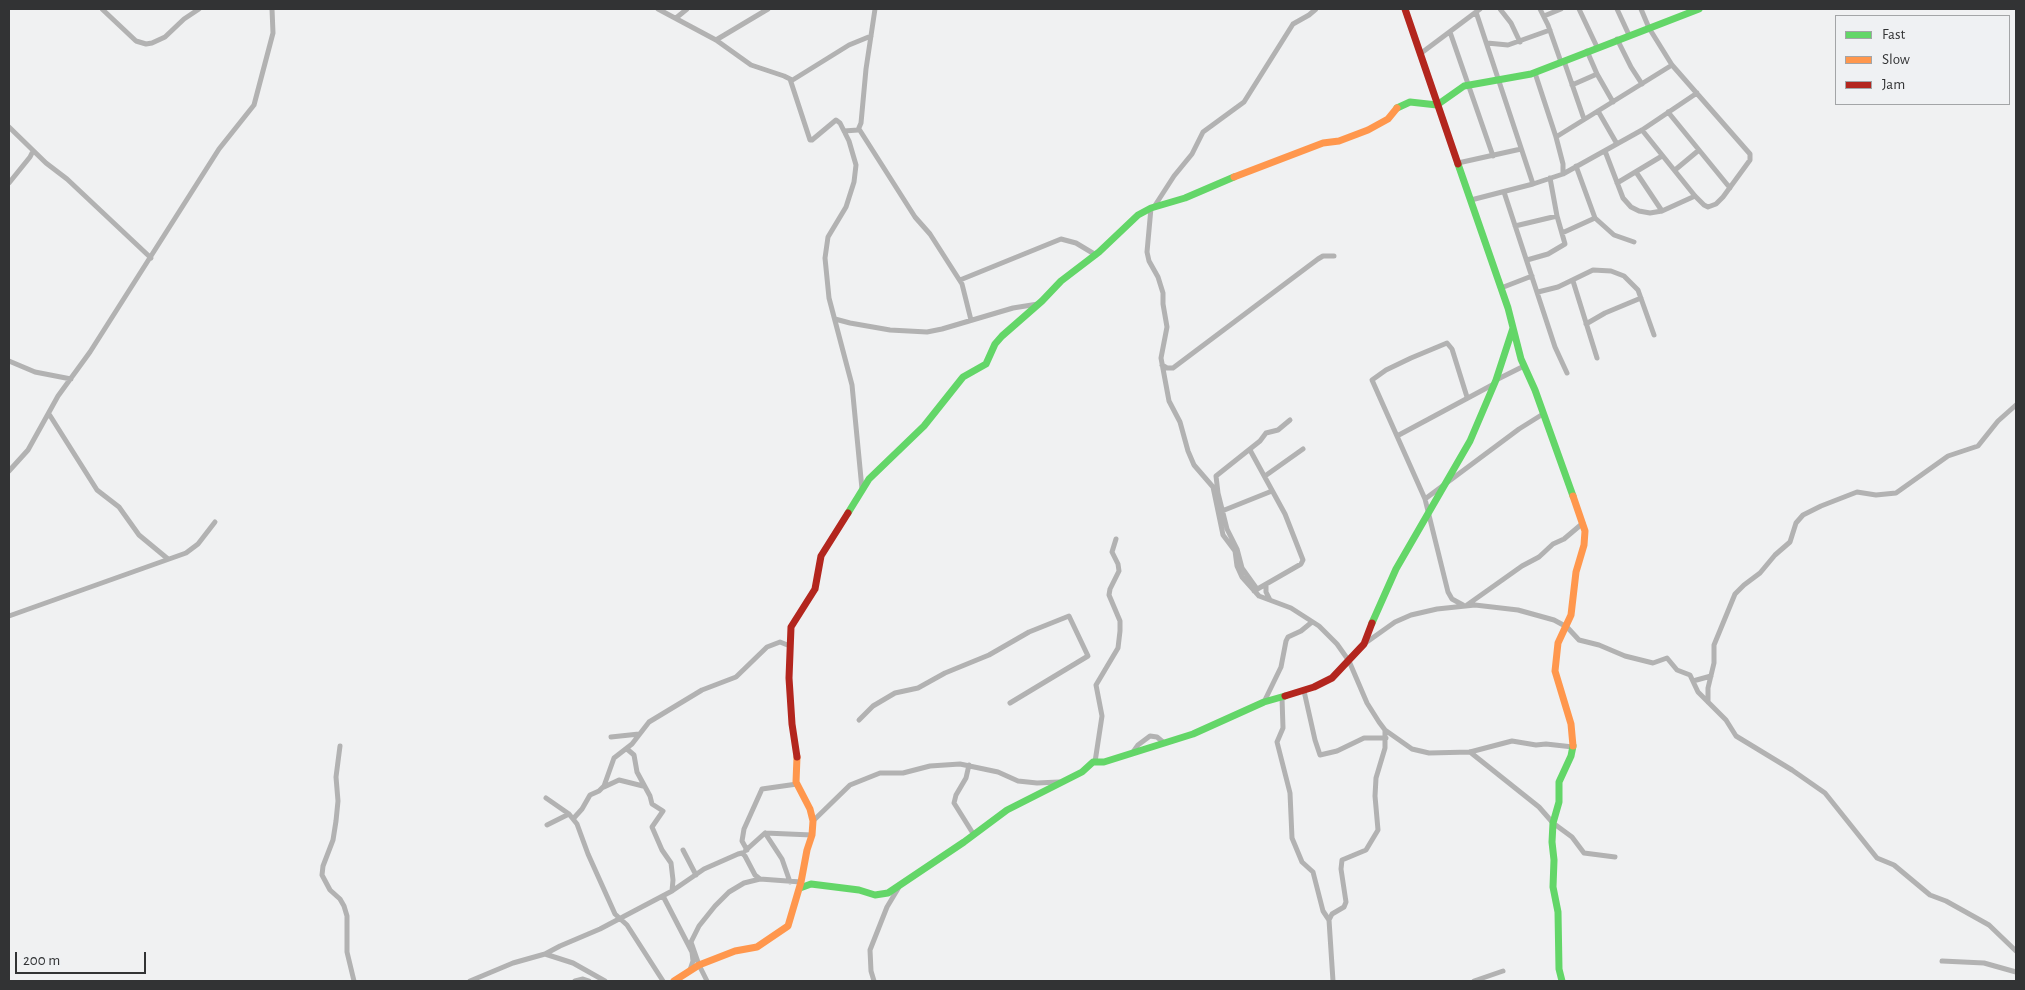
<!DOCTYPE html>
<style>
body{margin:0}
#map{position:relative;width:2025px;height:990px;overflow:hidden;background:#f0f1f2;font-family:"Alegreya Sans",sans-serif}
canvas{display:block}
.frame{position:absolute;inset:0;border:10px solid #323334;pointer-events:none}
.legend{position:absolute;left:1835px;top:15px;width:175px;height:90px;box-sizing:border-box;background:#eff1f3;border:1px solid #a3a5a7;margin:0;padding:6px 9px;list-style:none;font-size:15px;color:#323334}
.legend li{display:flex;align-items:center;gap:10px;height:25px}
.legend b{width:25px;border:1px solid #a3a5a7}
.scale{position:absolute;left:15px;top:952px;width:131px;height:22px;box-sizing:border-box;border:2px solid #323334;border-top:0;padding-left:6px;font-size:15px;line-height:18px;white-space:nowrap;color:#323334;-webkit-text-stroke:4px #eff1f3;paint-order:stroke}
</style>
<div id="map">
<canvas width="2025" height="990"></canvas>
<div class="frame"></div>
<ul class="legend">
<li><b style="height:6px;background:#63d668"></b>Fast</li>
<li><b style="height:6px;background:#ff974d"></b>Slow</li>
<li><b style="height:6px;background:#b3261e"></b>Jam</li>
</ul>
<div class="scale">200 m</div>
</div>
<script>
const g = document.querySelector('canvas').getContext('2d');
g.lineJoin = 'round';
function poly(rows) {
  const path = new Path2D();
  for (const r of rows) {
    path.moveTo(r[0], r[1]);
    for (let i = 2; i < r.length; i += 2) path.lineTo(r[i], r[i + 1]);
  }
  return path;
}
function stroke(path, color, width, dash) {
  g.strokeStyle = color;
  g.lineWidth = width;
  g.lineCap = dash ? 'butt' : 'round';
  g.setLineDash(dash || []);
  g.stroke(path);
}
stroke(poly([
 [102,9,136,41,146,44,152,43,165,37,184,19,199,9],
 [658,9,716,40,751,65,784,76,790,79,810,140,812,140,836,120,840,123,849,141,856,165,854,182,846,207,828,237,825,258,829,298,852,385,862,489],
 [1500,9,1511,23,1520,42],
 [1540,9,1548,25,1561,62],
 [1579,9,1597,47],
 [1617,9,1629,35],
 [1641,9,1649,28,1672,65,1750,154,1750,160,1723,197,1716,204,1708,207,1704,205,1695,196,1642,130],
 [1476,12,1533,184],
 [1544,16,1561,9],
 [676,18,687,9],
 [1450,32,1493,156],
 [1617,39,1631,67,1642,84],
 [716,40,768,9],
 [1487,43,1508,45,1550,30],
 [1587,51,1597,74,1613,102],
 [1420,54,1480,9],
 [1564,61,1584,119],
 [1535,73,1556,137,1563,164,1563,174],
 [791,81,849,45,871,36],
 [1572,85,1597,74],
 [1598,111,1617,144],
 [1668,112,1730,188],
 [9,127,46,163,67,179,151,258],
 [859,129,915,217,930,234,962,284,971,320],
 [844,131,858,130,861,123,866,69,875,9],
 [1556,137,1672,65],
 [1605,151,1623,198,1631,207,1639,211,1650,213,1662,211,1695,196],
 [1458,163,1521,149],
 [1576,166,1595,218,1614,235,1634,242],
 [1675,170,1699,150],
 [1636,172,1662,211],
 [9,183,30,157,33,151],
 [1617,183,1662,156],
 [1504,192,1555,347,1567,373],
 [1471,200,1533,184,1563,174,1642,130,1697,93],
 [1154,207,1174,176,1192,154,1203,132,1244,102,1293,24,1309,15,1316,9],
 [1151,208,1147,252,1149,261,1158,277,1163,293,1163,304,1167,327,1161,358,1169,401,1180,422,1188,451,1194,465,1213,487,1223,535,1235,551,1237,566,1242,577,1259,596,1291,608,1319,626,1337,644,1349,661,1367,703,1379,722,1385,730,1412,749,1429,753,1470,752,1512,741,1536,745,1546,744,1573,747],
 [1515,226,1557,216],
 [1562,233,1595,218],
 [1527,260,1548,254,1565,244,1557,216,1550,178],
 [960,280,1061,239,1076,243,1096,255],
 [1573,281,1597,358],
 [1501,288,1532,276],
 [1538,292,1558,287,1593,270,1611,271,1624,276,1638,290,1654,335],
 [835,319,850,323,890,330,927,332,942,329,1013,308,1038,304],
 [1586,324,1605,313,1641,298],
 [9,361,35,372,71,379],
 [1162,365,1167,368,1173,368,1318,259,1323,256,1334,256],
 [1496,380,1524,366],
 [49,414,97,490,119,507,139,535,168,559],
 [1397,436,1494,384],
 [1250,450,1285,514,1303,560,1301,564,1254,591],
 [9,471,28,450,58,396,90,352,219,149,254,105,273,33,272,9],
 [1265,476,1303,449],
 [1425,499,1519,429,1543,414],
 [1222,511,1272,491],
 [1266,584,1266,592,1270,600],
 [1257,589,1242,568,1237,549,1227,529,1218,493,1216,476,1260,441,1266,433,1278,430,1290,420],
 [1463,605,1452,599,1448,592,1425,499,1372,380,1386,370,1411,358,1447,343,1452,349,1467,397],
 [1467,605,1522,566,1539,557,1553,544,1564,539,1583,523],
 [9,616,186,553,198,544,215,522],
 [1364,644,1395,622,1411,615,1437,609,1475,605,1518,610,1554,620,1567,627,1579,640,1599,645,1625,656,1653,663,1667,658,1677,670,1690,675,1698,692,1726,720,1736,736,1792,770,1825,793,1877,858,1894,865,1930,895,1946,901,1989,925,2016,951],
 [1693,681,1711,676],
 [1304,691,1315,740,1320,755,1337,751,1364,738,1386,738],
 [1282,698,1283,728,1277,742,1290,793,1292,838,1302,862,1313,872,1323,911,1329,920],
 [1264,702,1281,667,1286,641,1288,637,1301,631,1312,622],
 [1708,702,1708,688,1714,663,1714,645,1735,594,1744,585,1760,573,1775,555,1790,542,1796,523,1803,515,1821,506,1857,492,1876,495,1896,493,1948,456,1978,446,1998,421,2016,405],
 [859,720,873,706,895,693,918,688,945,673,989,655,1029,632,1069,616,1088,656,1010,703],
 [611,737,639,734],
 [340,746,336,777,338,801,336,821,333,840,323,866,322,875,330,890,340,899,344,906,347,916,347,952,354,981],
 [627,749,634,755,637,772,650,796,652,804,663,811,652,827,662,850,671,863,673,880,672,891],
 [1133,752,1138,745,1150,736,1157,737,1163,742],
 [1470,752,1539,807,1553,823,1572,837,1584,853,1615,857],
 [1095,762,1102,716,1096,685,1118,648,1120,631,1120,621,1109,595,1110,589,1119,571,1118,564,1112,552,1116,539],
 [969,765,966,778,956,795,954,803,974,835],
 [604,787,619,780,643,786],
 [546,798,569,814,577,824,588,854,615,914,627,925,663,981],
 [573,819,582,809,590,795,599,791,604,786,614,758,632,744,649,722,702,690,736,677,767,647,780,642,790,646],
 [813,821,850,785,880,773,903,773,930,766,960,764,998,772,1018,781,1037,783,1059,782],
 [547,825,569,814],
 [765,833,782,859,790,882],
 [683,850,696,875],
 [747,850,742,841,744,829,762,789,797,784],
 [745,851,765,833,812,835],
 [663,896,692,952,693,961,690,970],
 [545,954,560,946,600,929,672,891,704,869,738,854,742,853,745,856,755,875,760,879],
 [1942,961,1984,963,2016,972],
 [470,981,513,963,545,954,573,963,605,981],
 [575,981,583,979,589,981],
 [707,981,699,965,691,942,699,926,715,906,729,892,744,883,760,879,801,882],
 [874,981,871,971,870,950,887,907,899,887],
 [1333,981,1329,920,1332,914,1344,907,1346,902,1341,869,1342,860,1366,850,1378,830,1375,796,1376,778,1385,748,1385,730],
 [1474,981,1503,971]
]), '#b2b2b2', 5);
stroke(poly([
 [1397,108,1410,102,1437,105,1464,86,1531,74,1699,9],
 [1458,164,1508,308,1521,359,1535,390,1573,496],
 [848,513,869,479,924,426,963,377,986,364,995,344,1002,336,1042,301,1061,281,1099,252,1138,215,1151,208,1185,198,1234,177],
 [1372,623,1396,569,1470,441,1496,380,1513,328],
 [800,888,811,884,859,890,875,895,888,893,964,842,1007,810,1082,772,1093,762,1104,762,1193,734,1264,702,1285,696],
 [1562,981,1559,969,1558,912,1553,887,1554,860,1552,842,1553,823,1559,802,1559,782,1571,756,1573,746]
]), '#63d668', 7);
stroke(poly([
 [1234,177,1323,143,1339,141,1368,130,1388,119,1397,108],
 [1573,496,1585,531,1584,545,1576,572,1571,615,1558,643,1555,671,1571,724,1573,746],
 [674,981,699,965,735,951,757,947,788,926,801,882,807,850,812,835,813,821,810,809,796,782,797,757]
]), '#ff974d', 7);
stroke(poly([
 [1405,9,1458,164],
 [1285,696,1314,687,1332,678,1364,644,1372,623],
 [797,757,792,724,789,678,791,627,815,589,821,556,848,513]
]), '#b3261e', 7);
</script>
